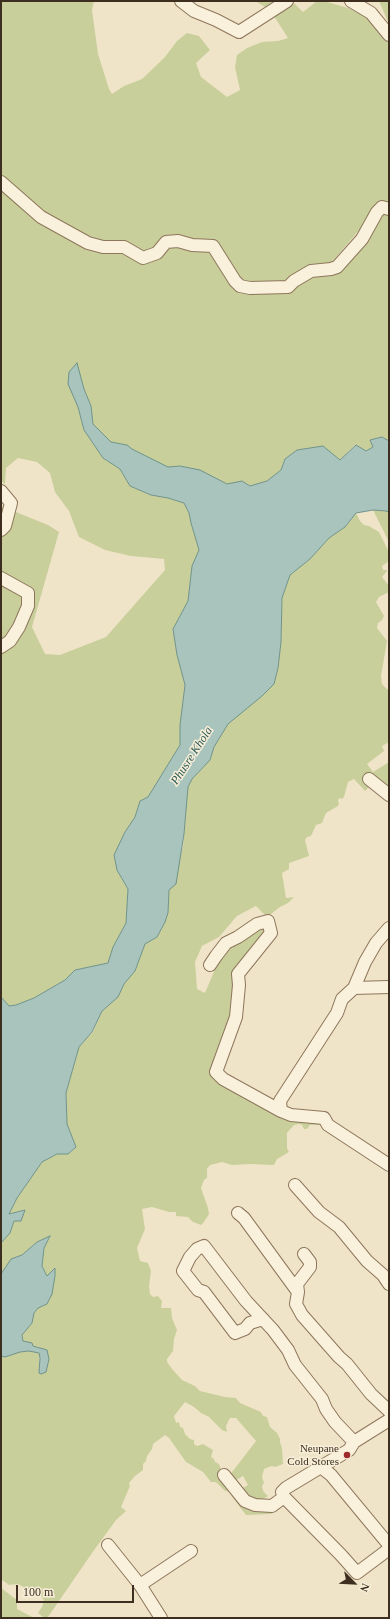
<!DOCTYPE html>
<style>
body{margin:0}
#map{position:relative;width:390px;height:1619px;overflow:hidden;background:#f0e4c8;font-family:"Times New Roman",serif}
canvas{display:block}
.frame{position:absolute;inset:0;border:2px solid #3d2e20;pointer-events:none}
.north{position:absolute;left:334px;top:1563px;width:40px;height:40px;-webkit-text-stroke:3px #f7eed8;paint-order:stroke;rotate:114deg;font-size:11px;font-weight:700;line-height:16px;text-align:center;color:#3d2e20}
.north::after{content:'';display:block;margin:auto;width:14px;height:18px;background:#3d2e20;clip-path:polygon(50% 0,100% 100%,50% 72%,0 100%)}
.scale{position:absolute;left:16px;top:1585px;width:118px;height:18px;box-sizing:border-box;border:2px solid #3d2e20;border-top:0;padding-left:5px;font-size:12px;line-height:14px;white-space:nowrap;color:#3d2e20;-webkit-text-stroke:3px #f7eed8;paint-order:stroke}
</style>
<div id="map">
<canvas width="390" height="1619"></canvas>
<div class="frame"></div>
<div class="north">N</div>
<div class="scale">100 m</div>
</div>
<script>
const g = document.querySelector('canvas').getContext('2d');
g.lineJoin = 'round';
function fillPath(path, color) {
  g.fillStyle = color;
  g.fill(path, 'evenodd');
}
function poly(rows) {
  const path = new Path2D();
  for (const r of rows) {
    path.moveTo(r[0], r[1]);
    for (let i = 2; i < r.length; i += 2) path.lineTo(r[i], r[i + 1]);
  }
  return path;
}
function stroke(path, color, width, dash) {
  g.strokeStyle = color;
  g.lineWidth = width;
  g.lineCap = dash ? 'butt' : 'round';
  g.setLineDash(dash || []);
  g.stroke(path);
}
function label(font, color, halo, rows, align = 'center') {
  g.font = font + ' "Times New Roman",serif';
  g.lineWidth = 3;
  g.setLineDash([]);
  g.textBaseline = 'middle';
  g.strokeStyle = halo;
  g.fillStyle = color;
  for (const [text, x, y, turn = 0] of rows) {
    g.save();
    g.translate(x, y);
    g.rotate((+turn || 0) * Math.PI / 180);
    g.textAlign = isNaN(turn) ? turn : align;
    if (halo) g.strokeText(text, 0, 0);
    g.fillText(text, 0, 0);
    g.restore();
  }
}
fillPath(poly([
 [1,1,94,1,92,10,98,54,109,89,112,94,124,86,142,79,165,57,177,41,187,33,199,36,210,50,196,63,201,77,227,97,240,90,235,67,237,55,247,48,262,42,278,41,288,38,270,10,255,1,292,1,303,12,317,1,324,1,348,8,364,16,389,40,389,205,367,221,331,263,312,264,283,282,243,283,211,240,154,250,142,254,106,244,61,226,1,179],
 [379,1,389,1,389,24],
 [1,184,36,216,145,262,166,245,211,250,239,289,290,289,314,273,335,274,386,212,389,216,389,441,382,437,370,440,373,447,365,451,355,445,340,460,323,447,297,450,285,459,281,470,267,481,250,486,242,481,227,484,205,473,180,466,168,468,132,449,127,445,111,442,93,424,91,406,84,389,78,407,84,430,103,458,120,469,130,486,151,495,168,498,184,503,189,513,191,523,199,550,192,566,188,601,173,629,177,655,185,685,180,725,180,745,148,797,140,801,135,817,125,832,117,870,128,889,126,923,113,947,109,963,75,970,65,980,34,998,16,1005,9,1006,1,997,1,506,48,525,59,532,32,627,45,654,60,655,106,637,165,570,164,559,131,556,105,550,79,537,69,511,55,492,50,473,37,462,18,458,6,468,5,484,1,481],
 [373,510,386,511,389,512,389,542],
 [356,513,360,521,364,525,369,526,379,532,389,552,389,561,382,566,383,570,387,570,387,571,382,577,389,586,389,592,379,597,376,602,384,616,382,620,378,623,377,628,387,641,381,676,382,684,388,690,389,695,389,742,382,746,384,751,367,764,373,772,389,762,389,786,386,789,370,786,365,791,354,779,348,782,344,797,342,799,339,798,338,801,339,803,338,806,326,813,322,823,316,825,311,836,307,837,305,840,309,856,289,863,289,869,282,873,286,898,294,897,288,903,280,907,267,917,256,906,237,916,219,937,202,946,195,962,197,989,205,993,218,962,229,946,257,930,265,927,266,936,249,956,233,1021,212,1072,248,1097,321,1122,333,1134,327,1132,322,1125,310,1125,307,1129,304,1129,302,1125,299,1124,294,1125,287,1133,287,1148,289,1152,277,1159,274,1165,250,1164,232,1165,222,1162,210,1165,207,1169,207,1178,204,1180,201,1188,208,1208,209,1214,204,1222,201,1225,193,1222,188,1217,176,1216,176,1212,169,1212,152,1207,142,1209,145,1229,137,1248,140,1261,148,1263,151,1271,149,1286,150,1294,153,1297,158,1296,162,1301,161,1308,171,1308,172,1318,177,1330,174,1339,173,1351,167,1359,167,1362,173,1370,182,1380,195,1386,200,1391,225,1397,236,1398,240,1403,261,1412,263,1416,267,1417,270,1427,277,1433,280,1439,280,1442,282,1448,283,1464,275,1467,272,1466,264,1469,262,1477,264,1483,262,1486,263,1491,268,1496,257,1503,239,1490,248,1485,243,1476,233,1482,229,1476,256,1441,236,1418,230,1418,226,1426,227,1432,222,1430,209,1417,201,1413,194,1407,185,1402,174,1416,176,1423,179,1422,180,1427,183,1428,185,1434,190,1439,194,1440,194,1444,197,1446,203,1444,213,1450,211,1457,214,1459,215,1462,219,1464,222,1472,248,1506,285,1501,271,1514,246,1515,233,1498,230,1492,225,1491,216,1482,211,1482,203,1472,186,1462,169,1438,165,1435,153,1444,152,1449,147,1456,146,1461,143,1464,143,1470,135,1476,129,1483,130,1486,121,1507,126,1511,116,1520,92,1553,48,1617,44,1618,38,1613,42,1607,44,1601,42,1597,32,1590,27,1589,18,1584,9,1585,1,1579,1,1356,5,1357,20,1352,29,1351,39,1353,40,1369,46,1372,39,1347,32,1346,23,1341,22,1335,32,1323,34,1313,38,1308,47,1304,50,1299,55,1276,55,1269,47,1276,42,1266,44,1247,50,1237,37,1242,22,1255,11,1259,1,1274,2,1241,10,1233,14,1221,24,1210,9,1214,17,1198,42,1162,57,1154,68,1154,76,1147,67,1124,66,1093,79,1047,93,1032,102,1011,117,997,124,984,135,971,145,944,157,937,165,922,168,913,169,890,183,847,188,787,192,779,210,760,214,747,228,724,274,684,278,668,281,642,282,598,290,575,310,559,329,538,345,527],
 [1,1588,17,1600,17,1609,34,1618,1,1618]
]), '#c9cf9b');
const water = poly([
 [77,363,84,389,91,406,93,424,111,442,127,445,132,449,168,467,180,466,200,470,227,484,242,481,250,486,267,481,281,470,285,459,297,450,323,446,340,460,356,445,366,451,373,447,370,440,382,437,389,441,389,512,386,511,373,510,356,513,345,527,329,538,310,559,290,575,282,598,281,642,278,668,274,684,262,696,228,724,214,747,210,760,192,779,188,787,184,834,176,884,169,890,168,913,165,922,157,937,145,944,135,971,124,984,118,997,102,1011,92,1032,79,1047,66,1093,67,1124,76,1147,68,1154,57,1154,42,1162,17,1198,9,1214,25,1210,21,1221,14,1221,10,1233,1,1243,1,997,9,1006,16,1005,34,998,65,980,75,970,108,963,113,947,126,923,128,889,117,870,114,855,125,832,135,817,140,801,148,797,180,745,180,725,185,685,177,655,173,629,188,601,192,566,199,550,191,523,189,513,184,503,168,498,151,495,130,486,120,469,103,458,84,430,78,407,68,384,69,372,77,363],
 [50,1236,44,1248,42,1266,47,1276,55,1268,55,1276,52,1294,47,1304,38,1308,34,1313,32,1323,22,1335,23,1341,32,1343,33,1346,47,1350,49,1359,46,1372,41,1374,39,1373,40,1358,39,1353,29,1351,20,1352,5,1357,1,1356,1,1274,11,1259,22,1255,37,1242,50,1236]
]);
fillPath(water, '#a9c4bc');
stroke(water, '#6f938a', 1);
const minor = poly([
 [181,1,194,11,216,20,239,32,287,1],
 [351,1,371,13,389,35],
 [1,182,41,217,88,243,103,247,124,247,143,258,157,253,166,242,178,241,192,245,213,246,235,281,240,286,250,288,288,287,294,281,311,271,331,269,337,267,362,239,377,212,382,207,389,209],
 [1,491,11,503,5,526,1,530],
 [1,578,28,593,28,606,19,627,10,641,1,647],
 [369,779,389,795],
 [210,965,216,956,226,943,238,937,257,924,268,921,271,933,238,974,239,985,236,1017,216,1072,223,1079,281,1111],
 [389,987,354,988,342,999,337,1013,280,1101,281,1111,291,1115,324,1118,328,1125,389,1165],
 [354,988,365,962,376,943,389,928],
 [295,1185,319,1212,339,1227,367,1261,383,1275,389,1284],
 [238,1213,244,1218,298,1292,296,1304,302,1315,339,1357,347,1364,371,1394,389,1411],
 [298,1292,297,1284,310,1267,310,1262,304,1254],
 [263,1319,250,1323,245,1329,235,1333,204,1292,198,1290,183,1271,190,1257,197,1249,204,1246,246,1301,273,1330,288,1350,295,1365,322,1399,326,1409,335,1422,354,1442],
 [389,1420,354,1442,349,1450,286,1488,282,1492,284,1497,341,1555,357,1573,389,1549],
 [321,1467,331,1475,389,1545],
 [224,1475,245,1501,255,1505,272,1506,284,1497],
 [108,1545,140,1585,161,1618],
 [140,1585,191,1551]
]);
stroke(minor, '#8d765c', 14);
stroke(minor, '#faf1dc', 12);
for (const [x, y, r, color] of [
 [347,1455,4,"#9e2a2b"]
]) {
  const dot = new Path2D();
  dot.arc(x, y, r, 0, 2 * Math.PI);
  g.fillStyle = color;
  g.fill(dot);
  stroke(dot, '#f7eed8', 1.5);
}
label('11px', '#3d2e20', '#f7eed8', [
 ["Neupane",339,1449],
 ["Cold Stores",339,1462]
], 'right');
label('italic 12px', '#2f5d5a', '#f7eed8', [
 ["Phusre Khola",192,756,-57]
]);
</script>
